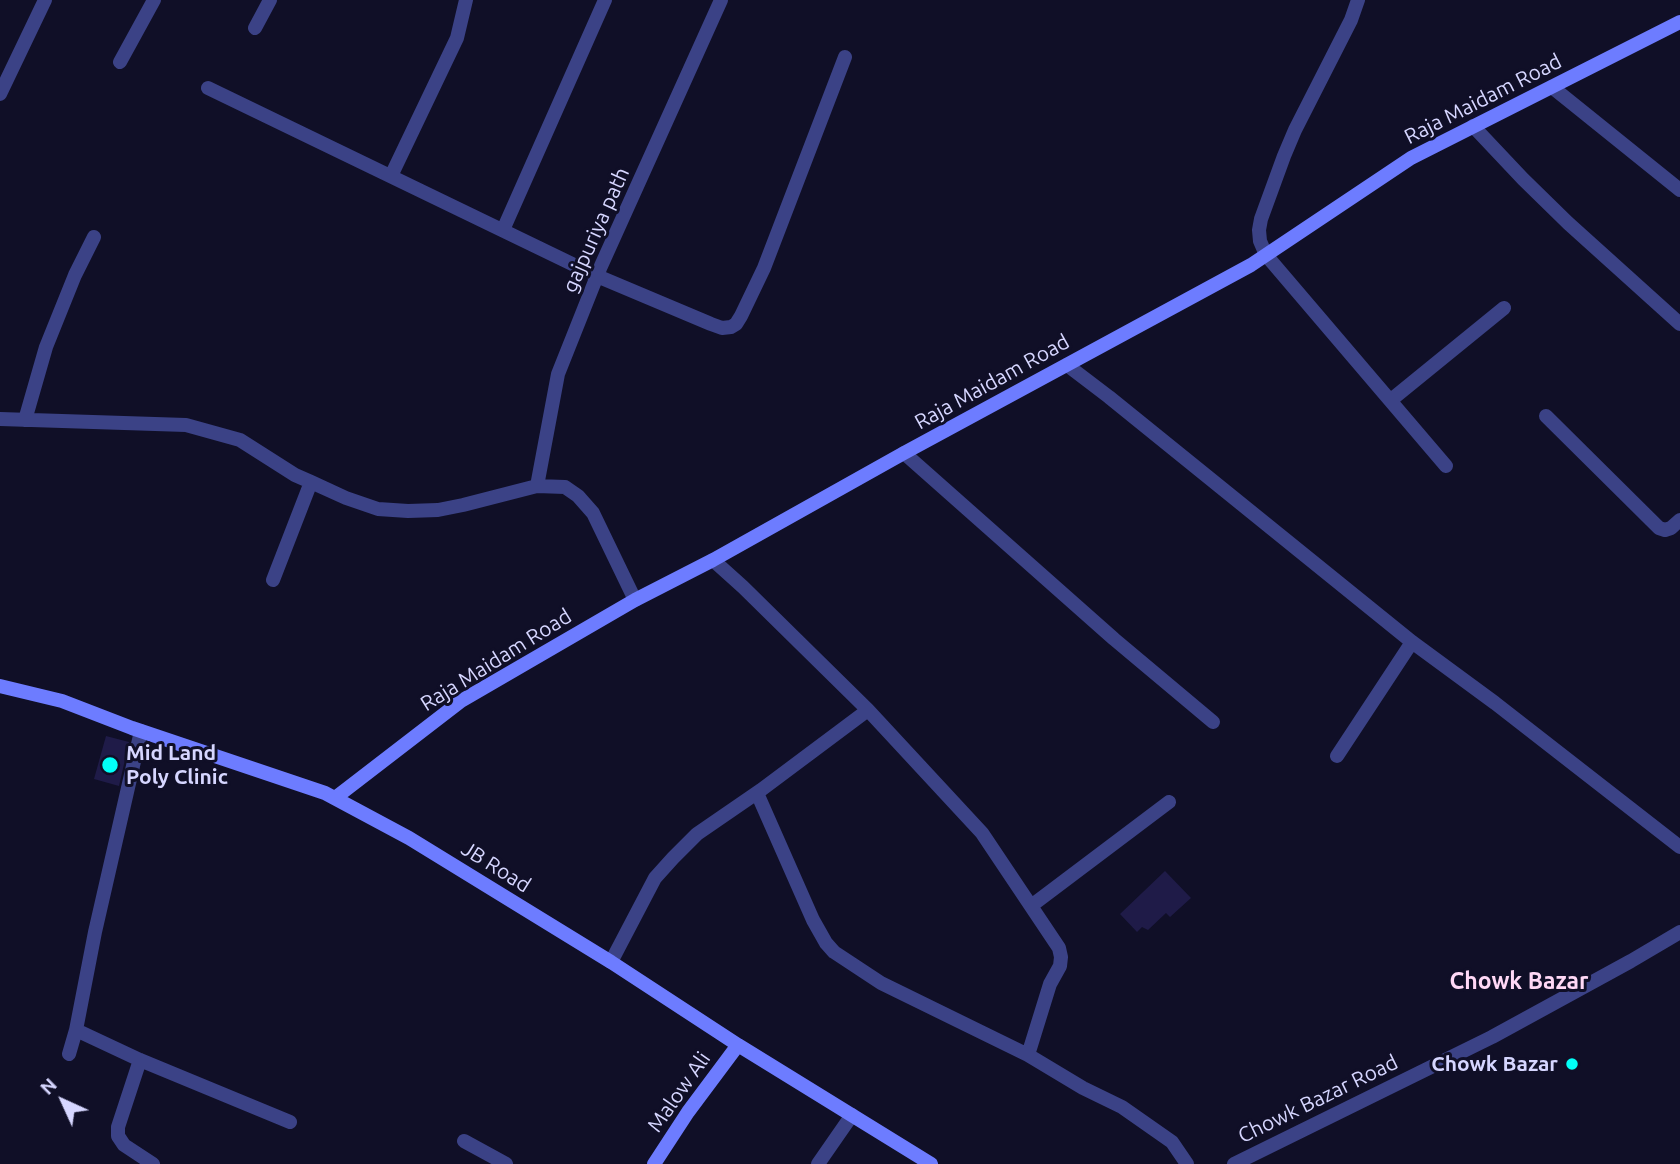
<!DOCTYPE html>
<style>
body{margin:0}
#map{position:relative;width:1680px;height:1164px;overflow:hidden;background:#100f27;font-family:Ubuntu,sans-serif}
canvas{display:block}
.north{position:absolute;left:28px;top:1066px;width:70px;height:70px;-webkit-text-stroke:5px #100f27;paint-order:stroke;rotate:315deg;font-size:19px;font-weight:700;line-height:28px;text-align:center;color:#d6d6ff}
.north::after{content:'';display:block;margin:auto;width:24px;height:32px;background:#d6d6ff;clip-path:polygon(50% 0,100% 100%,50% 72%,0 100%)}
</style>
<div id="map">
<canvas width="1680" height="1164"></canvas>
<div class="north">N</div>
</div>
<script>
const g = document.querySelector('canvas').getContext('2d');
g.lineJoin = 'round';
function fillPath(path, color) {
  g.fillStyle = color;
  g.fill(path, 'evenodd');
}
function poly(rows) {
  const path = new Path2D();
  for (const r of rows) {
    path.moveTo(r[0], r[1]);
    for (let i = 2; i < r.length; i += 2) path.lineTo(r[i], r[i + 1]);
  }
  return path;
}
function stroke(path, color, width, dash) {
  g.strokeStyle = color;
  g.lineWidth = width;
  g.lineCap = dash ? 'butt' : 'round';
  g.setLineDash(dash || []);
  g.stroke(path);
}
function label(font, color, halo, rows, align = 'center') {
  g.font = font + ' Ubuntu,sans-serif';
  g.lineWidth = 6;
  g.setLineDash([]);
  g.textBaseline = 'middle';
  g.strokeStyle = halo;
  g.fillStyle = color;
  for (const [text, x, y, turn = 0] of rows) {
    g.save();
    g.translate(x, y);
    g.rotate((+turn || 0) * Math.PI / 180);
    g.textAlign = isNaN(turn) ? turn : align;
    if (halo) g.strokeText(text, 0, 0);
    g.fillText(text, 0, 0);
    g.restore();
  }
}
fillPath(poly([
 [106,736,129,742,119,786,94,779],
 [1165,871,1191,898,1170,917,1166,913,1148,930,1142,927,1137,932,1120,914]
]), '#1f1b48');
stroke(poly([
 [1358,0,1351,20,1295,130,1284,156,1261,219,1259,230,1260,241,1266,255,1446,466],
 [255,28,270,0],
 [120,62,154,0],
 [1552,87,1680,190],
 [208,88,597,276,711,324,722,328,731,327,736,324,741,316,764,268,845,57],
 [0,94,45,0],
 [1473,126,1523,179,1568,223,1680,324],
 [391,176,457,38,466,0],
 [503,230,605,0],
 [1067,365,1109,397,1412,642,1495,703,1680,847],
 [1391,400,1504,308],
 [1546,416,1659,528,1665,530,1671,528,1680,520],
 [0,419,186,425,240,440,295,475,311,482,346,498,378,509,408,511,438,510,463,505,537,486,565,487,578,496,593,513,635,600],
 [25,420,46,347,75,275,94,237],
 [904,453,1114,639,1213,722],
 [537,486,558,374,601,266,721,0],
 [713,560,743,587,868,710,982,833,1059,948,1061,957,1060,966,1050,984,1028,1055],
 [273,580,311,482],
 [1337,756,1412,642],
 [757,793,813,920,826,943,834,952,881,983,1028,1055,1083,1088,1122,1107,1172,1142,1187,1164],
 [1031,906,1169,802],
 [611,962,655,878,673,858,697,834,761,790,868,710],
 [76,1030,140,1060,290,1122],
 [69,1054,76,1030,95,932,141,731],
 [140,1060,118,1127,118,1136,124,1145,153,1164],
 [464,1141,506,1164],
 [818,1164,852,1115],
 [1234,1164,1492,1037,1631,961,1680,932]
]), '#3b4286', 14);
stroke(poly([
 [0,686,62,701,132,728,325,793,409,838,611,962,738,1045,931,1164],
 [335,798,461,701,635,600,713,560,904,453,1251,265,1411,158,1680,22],
 [654,1164,688,1112,738,1045]
]), '#6d7cff', 14);
for (const [x, y, r, color] of [
 [110,765,9,"#02fff7"],
 [1572,1064,7,"#02fff7"]
]) {
  const dot = new Path2D();
  dot.arc(x, y, r, 0, 2 * Math.PI);
  g.fillStyle = color;
  g.fill(dot);
  stroke(dot, '#100f27', 2.5);
}
label('21px', '#d6d6ff', '#100f27', [
 ["Raja Maidam Road",1483,99,-27],
 ["gajpuriya path",596,230,-66],
 ["Raja Maidam Road",992,382,-29],
 ["Raja Maidam Road",496,660,-32],
 ["JB Road",496,867,32],
 ["Malow Ali",679,1092,-55],
 ["Chowk Bazar Road",1318,1099,-26]
]);
label('bold 21px', '#d6d6ff', '#100f27', [
 ["Mid Land",126,753],
 ["Poly Clinic",126,777],
 ["Chowk Bazar",1558,1064,"right"]
], 'left');
label('bold 23px', '#ffd8f6', '#100f27', [
 ["Chowk Bazar",1519,981]
]);
</script>
